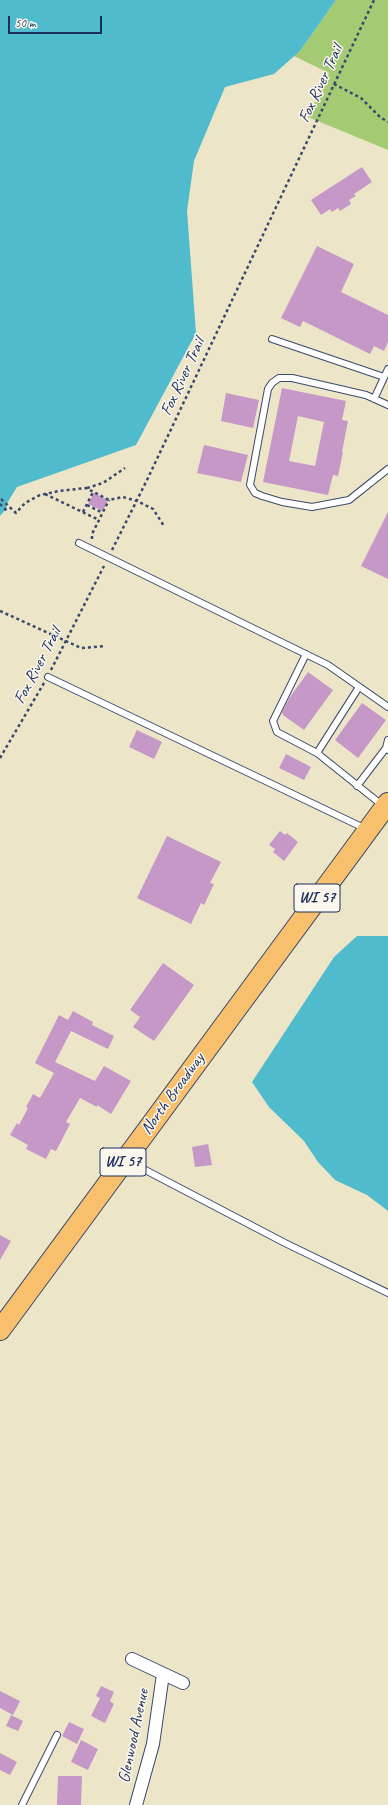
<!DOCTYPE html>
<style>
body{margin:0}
#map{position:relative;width:388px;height:1805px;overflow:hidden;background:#ede5c8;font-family:Caveat,sans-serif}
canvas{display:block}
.scale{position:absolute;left:8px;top:16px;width:94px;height:18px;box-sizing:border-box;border:2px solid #1b2f5e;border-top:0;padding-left:5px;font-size:12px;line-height:14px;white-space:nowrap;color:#1b2f5e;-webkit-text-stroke:3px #fbf7ec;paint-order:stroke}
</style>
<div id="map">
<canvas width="388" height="1805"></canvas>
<div class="scale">50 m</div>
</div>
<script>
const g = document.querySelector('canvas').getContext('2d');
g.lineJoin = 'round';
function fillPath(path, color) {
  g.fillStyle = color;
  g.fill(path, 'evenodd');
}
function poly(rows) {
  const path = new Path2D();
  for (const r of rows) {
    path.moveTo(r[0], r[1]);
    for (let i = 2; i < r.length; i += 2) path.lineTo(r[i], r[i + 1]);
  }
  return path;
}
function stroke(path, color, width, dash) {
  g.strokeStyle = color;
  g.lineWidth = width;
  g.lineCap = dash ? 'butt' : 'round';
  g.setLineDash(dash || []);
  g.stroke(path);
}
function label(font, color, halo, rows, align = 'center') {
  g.font = font + ' Caveat,sans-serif';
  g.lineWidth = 3;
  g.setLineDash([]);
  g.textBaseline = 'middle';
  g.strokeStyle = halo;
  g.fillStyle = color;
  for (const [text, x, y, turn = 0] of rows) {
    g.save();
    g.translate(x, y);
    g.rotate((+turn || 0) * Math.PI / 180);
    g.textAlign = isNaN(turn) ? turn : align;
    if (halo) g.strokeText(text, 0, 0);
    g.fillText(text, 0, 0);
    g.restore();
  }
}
fillPath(poly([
 [336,0,388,0,388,150,308,117,329,73,294,56,300,51]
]), '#a4ca74');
fillPath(poly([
 [0,0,336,0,300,51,274,74,225,87,194,161,187,211,196,333,136,445,17,487,6,505,7,508,0,516],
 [357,936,388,936,388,1211,367,1195,335,1180,318,1162,304,1141,269,1107,252,1082,334,957]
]), '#50bbcc');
fillPath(poly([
 [362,167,372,182,354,194,356,196,349,200,351,204,340,211,338,208,332,212,330,209,321,215,311,200],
 [317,246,354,264,341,292,388,315,388,342,384,351,374,346,370,354,303,321,300,327,281,318],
 [282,388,346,401,342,420,348,421,342,452,343,452,338,476,333,475,328,495,263,482],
 [298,416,324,422,315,466,289,461],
 [226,393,259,400,253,428,221,421],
 [204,445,248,455,241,482,197,473],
 [94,493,108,500,103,511,88,504],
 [388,512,388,579,361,566],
 [308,672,333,690,304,730,283,715,282,712,290,697],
 [362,703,386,720,358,758,335,740],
 [137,730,162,742,154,759,129,747],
 [286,754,311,767,304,780,279,768],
 [280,831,285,835,287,833,298,842,284,861,273,852,275,849,269,845],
 [167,836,221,862,210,883,214,884,204,905,201,903,191,924,137,898],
 [163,963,194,985,154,1041,133,1027,140,1017,130,1010],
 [73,1011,93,1022,92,1025,114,1036,108,1049,71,1031,55,1062,95,1081,104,1066,131,1081,111,1114,97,1105,97,1107,80,1098,66,1122,70,1124,56,1151,51,1149,46,1159,26,1149,28,1145,10,1135,17,1123,19,1125,28,1108,26,1107,33,1094,40,1098,54,1073,35,1063,59,1015,68,1020],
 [208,1144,212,1165,195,1167,192,1147],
 [0,1235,11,1241,0,1260],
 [101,1686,114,1692,110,1701,114,1704,105,1723,91,1716,100,1698,96,1696],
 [0,1691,20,1701,13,1715,0,1708],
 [11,1715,23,1721,18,1731,6,1726],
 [69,1722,84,1729,77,1744,62,1736],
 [81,1740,98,1749,88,1770,71,1762],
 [0,1753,17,1762,10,1775,0,1770],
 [58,1776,82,1776,81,1805,57,1805]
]), '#c698c7');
const lane = poly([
 [272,339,384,377],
 [374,399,388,369],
 [388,405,366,395,292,378,279,378,272,383,268,389,250,485,255,493,262,496,282,502,312,507,349,500,388,469],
 [79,543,328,665,388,707],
 [306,654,273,721,277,732,317,753,382,805],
 [48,677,366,829],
 [386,748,388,740],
 [317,753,359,687],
 [357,786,386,748,388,750],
 [128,1161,285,1243,388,1293],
 [22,1805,57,1735]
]);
const street = poly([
 [132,1659,183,1683],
 [136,1805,153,1744,163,1674]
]);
const primary = poly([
 [0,1330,388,803]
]);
stroke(lane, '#3a4a6e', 8);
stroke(street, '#3a4a6e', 14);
stroke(primary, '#3a4a6e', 22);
stroke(poly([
 [334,84,361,98,380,117,388,122],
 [87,488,103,483,125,468],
 [45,494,99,520],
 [1,499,16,513,25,503,40,495,59,491,86,488,109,500,123,497,137,501,153,509,164,526],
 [0,504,7,511],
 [87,505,103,513],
 [83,512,93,492],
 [92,539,92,534,109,500],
 [112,550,147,480,374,0],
 [0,611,81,648,105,646],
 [51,670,104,566],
 [0,758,44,683]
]), '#3a4a6e', 2.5, [3, 3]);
stroke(lane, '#fff', 6);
stroke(street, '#fff', 12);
stroke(primary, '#f8bf6c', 20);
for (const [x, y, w] of [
 [317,898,46],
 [123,1162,46]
]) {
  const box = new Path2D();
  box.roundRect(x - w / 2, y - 14, w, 28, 3);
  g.fillStyle = '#fbf7ec';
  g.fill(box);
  stroke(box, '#1b2f5e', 1);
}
label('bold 16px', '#1b2f5e', null, [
 ["WI 57",317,898],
 ["WI 57",123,1162]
]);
label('17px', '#1b2f5e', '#fbf7ec', [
 ["Fox River Trail",321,84,-65],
 ["Fox River Trail",183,377,-65],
 ["Fox River Trail",38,666,-62],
 ["North Broadway",173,1094,-54],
 ["Glenwood Avenue",134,1736,-78]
]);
</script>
